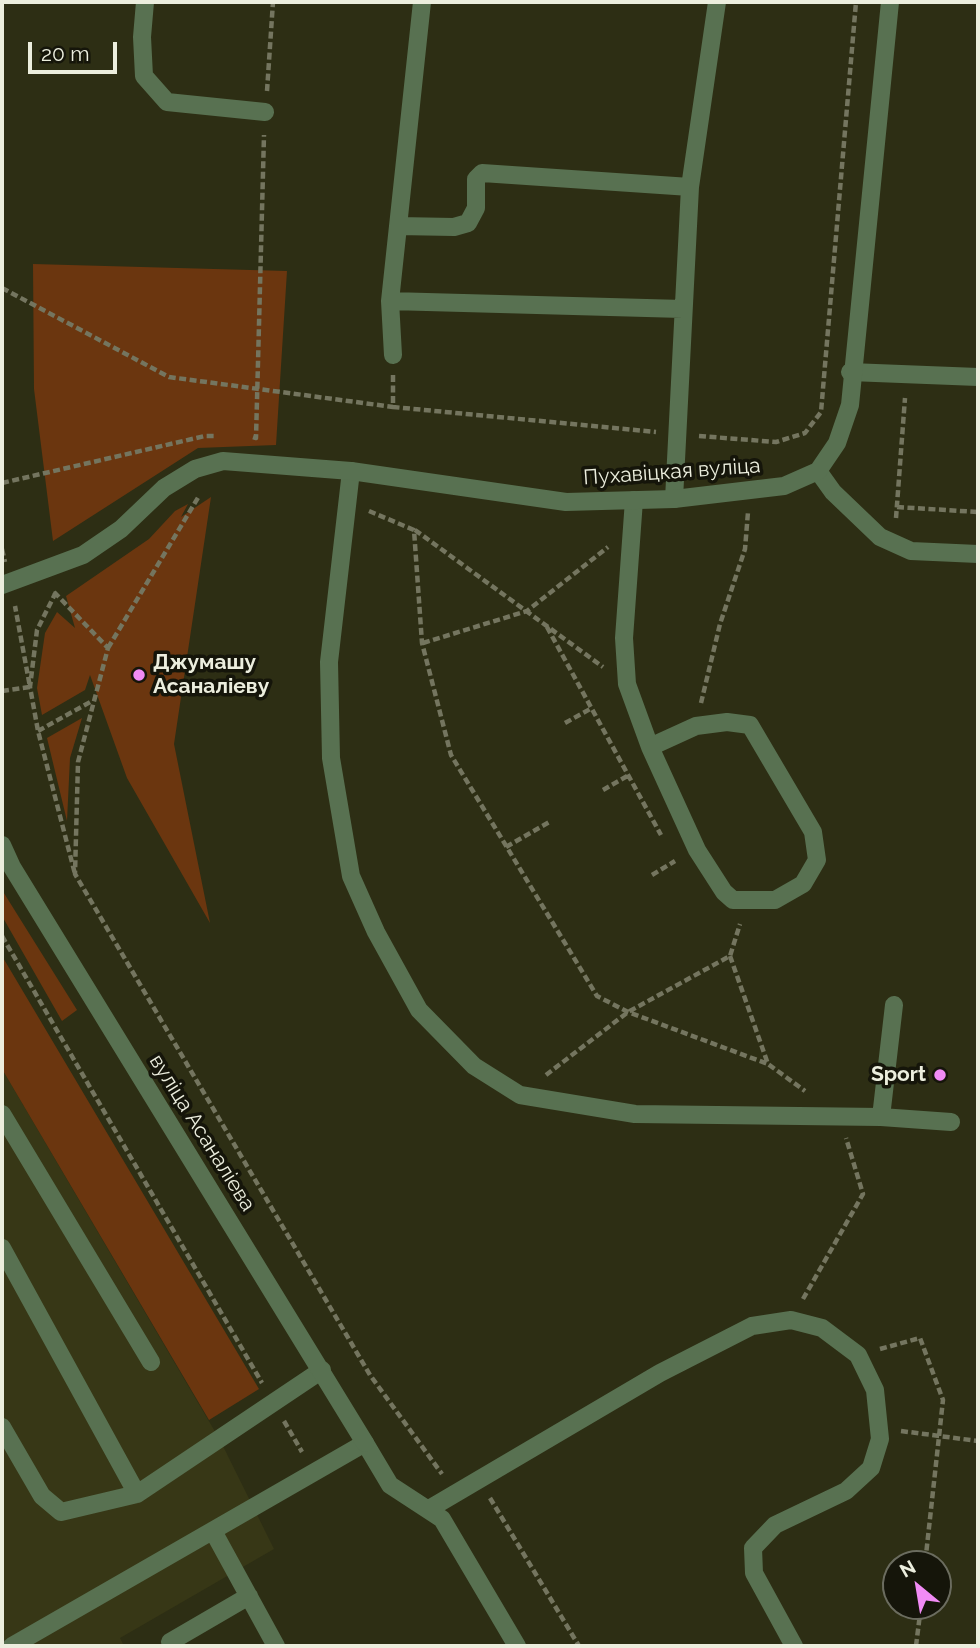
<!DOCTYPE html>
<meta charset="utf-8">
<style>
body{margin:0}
#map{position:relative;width:980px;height:1648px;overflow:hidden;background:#2d2e14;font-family:Raleway,sans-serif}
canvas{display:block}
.frame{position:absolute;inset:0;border:4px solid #eceede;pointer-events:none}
.north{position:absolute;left:882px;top:1550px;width:70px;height:70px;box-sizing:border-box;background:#15150a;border:2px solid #6b6c5f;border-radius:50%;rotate:330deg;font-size:19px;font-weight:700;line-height:28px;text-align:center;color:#eceede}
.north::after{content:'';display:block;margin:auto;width:24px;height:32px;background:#f18bf5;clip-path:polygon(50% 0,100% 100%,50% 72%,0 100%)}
.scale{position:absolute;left:28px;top:42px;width:89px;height:32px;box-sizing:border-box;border:4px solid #eceede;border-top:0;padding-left:9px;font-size:21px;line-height:24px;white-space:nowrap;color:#eceede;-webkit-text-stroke:5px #15150a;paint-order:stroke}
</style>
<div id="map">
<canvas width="980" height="1648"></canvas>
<div class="frame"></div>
<div class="north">N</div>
<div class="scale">20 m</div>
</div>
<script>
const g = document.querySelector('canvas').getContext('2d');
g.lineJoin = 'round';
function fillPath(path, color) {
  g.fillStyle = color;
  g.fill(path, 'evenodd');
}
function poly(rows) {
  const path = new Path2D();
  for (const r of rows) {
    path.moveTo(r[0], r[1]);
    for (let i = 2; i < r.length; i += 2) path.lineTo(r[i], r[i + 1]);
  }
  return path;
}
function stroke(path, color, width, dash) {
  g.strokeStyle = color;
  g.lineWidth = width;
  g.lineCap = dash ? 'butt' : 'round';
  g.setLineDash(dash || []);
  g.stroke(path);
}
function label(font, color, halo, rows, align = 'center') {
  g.font = font + ' Raleway,sans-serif';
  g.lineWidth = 7;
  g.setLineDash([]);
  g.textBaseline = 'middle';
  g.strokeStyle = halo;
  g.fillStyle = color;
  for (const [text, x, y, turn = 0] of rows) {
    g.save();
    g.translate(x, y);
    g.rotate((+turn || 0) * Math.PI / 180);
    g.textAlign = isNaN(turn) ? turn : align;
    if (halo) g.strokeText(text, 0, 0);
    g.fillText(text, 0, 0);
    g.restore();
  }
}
fillPath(poly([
 [2,1069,220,1440,274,1549,120,1638,124,1646,2,1646]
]), '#373716');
fillPath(poly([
 [33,264,287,271,276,445,198,448,53,541,34,389],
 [211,497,174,744,210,923,127,778,90,675,85,690,42,715,37,688,45,633,57,612,75,628,66,596,149,539,175,511,188,504,181,517],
 [82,718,70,758,67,821,47,738],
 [2,890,77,1010,62,1021,2,916],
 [2,956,259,1389,209,1420,2,1069]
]), '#6b360f');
stroke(poly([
 [267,91,273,2],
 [2,288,169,377,393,407],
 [393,375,393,407,656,432],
 [699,436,776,442,805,433,821,412,856,2],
 [253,437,256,438,264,135],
 [2,483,205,436,216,436],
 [897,507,978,512],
 [369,511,414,530,422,643,451,755,597,996,628,1012,768,1064],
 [896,518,905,398],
 [415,530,603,667],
 [2,549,5,562],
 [54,592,108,648,78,762,75,874,370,1375,442,1474],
 [56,592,37,630,30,687,38,731,75,874],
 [547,627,661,835],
 [423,643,527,611,608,547],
 [108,648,199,496],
 [2,691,30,687,15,606],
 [701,703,720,624,745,549,748,512],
 [565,723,592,708],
 [38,731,92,701],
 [603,790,629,775],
 [506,847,551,821],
 [652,875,675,861],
 [2,936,262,1383],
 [730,956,768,1064,805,1091],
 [546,1075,628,1012,730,956,740,924],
 [803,1299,863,1194,846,1138],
 [880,1349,920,1338,943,1400,925,1564],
 [284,1421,302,1452],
 [901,1431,978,1441],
 [490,1498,579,1646],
 [916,1646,921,1606]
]), '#74755f', 4.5, [7, 3.5]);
stroke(poly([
 [145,2,142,37,144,76,167,102,265,112],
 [398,226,454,227,468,223,476,208,476,179,482,173,690,187],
 [390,301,683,309],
 [393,355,390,301,422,2],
 [850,372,978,377],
 [351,471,329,662,331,758,351,876,376,932,419,1010,474,1066,520,1095,635,1114,881,1117,951,1122],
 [818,471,833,492,880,537,911,551,978,554],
 [674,499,690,187,717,2],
 [634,500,624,638,627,684,650,747,697,850,724,892,733,900,775,900,803,884,817,860,813,832,750,725,727,722,696,726,650,747],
 [2,1114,151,1362],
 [881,1117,894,1005],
 [2,1248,137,1494],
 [2,1427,42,1496,61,1512,137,1494,322,1370],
 [429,1509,660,1373,752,1326,791,1320,822,1328,858,1355,875,1390,880,1439,871,1468,846,1491,775,1525,753,1548,754,1573,794,1646],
 [213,1531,276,1646],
 [12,1646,365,1443,390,1485,442,1519,517,1646],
 [173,1646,170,1642,249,1596]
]), '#587151', 18);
stroke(poly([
 [2,585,83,555,121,529,164,488,195,469,223,461,351,471,566,502,674,499,784,486,818,471,837,443,850,405,890,2],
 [2,845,12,867,365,1443]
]), '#587151', 18);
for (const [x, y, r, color] of [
 [139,675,7,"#f18bf5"],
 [940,1075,7,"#f18bf5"]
]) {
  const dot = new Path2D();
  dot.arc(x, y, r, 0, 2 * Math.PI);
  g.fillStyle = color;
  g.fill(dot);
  stroke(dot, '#15150a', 2.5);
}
label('21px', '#eceede', '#15150a', [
 ["Пухавіцкая вуліца",672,472,-4],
 ["вуліца Асаналіева",202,1133,58]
]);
label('bold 21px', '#eceede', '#15150a', [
 ["Джумашу",153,663],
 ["Асаналіеву",153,687],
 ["Sport",926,1075,"right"]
], 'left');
</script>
